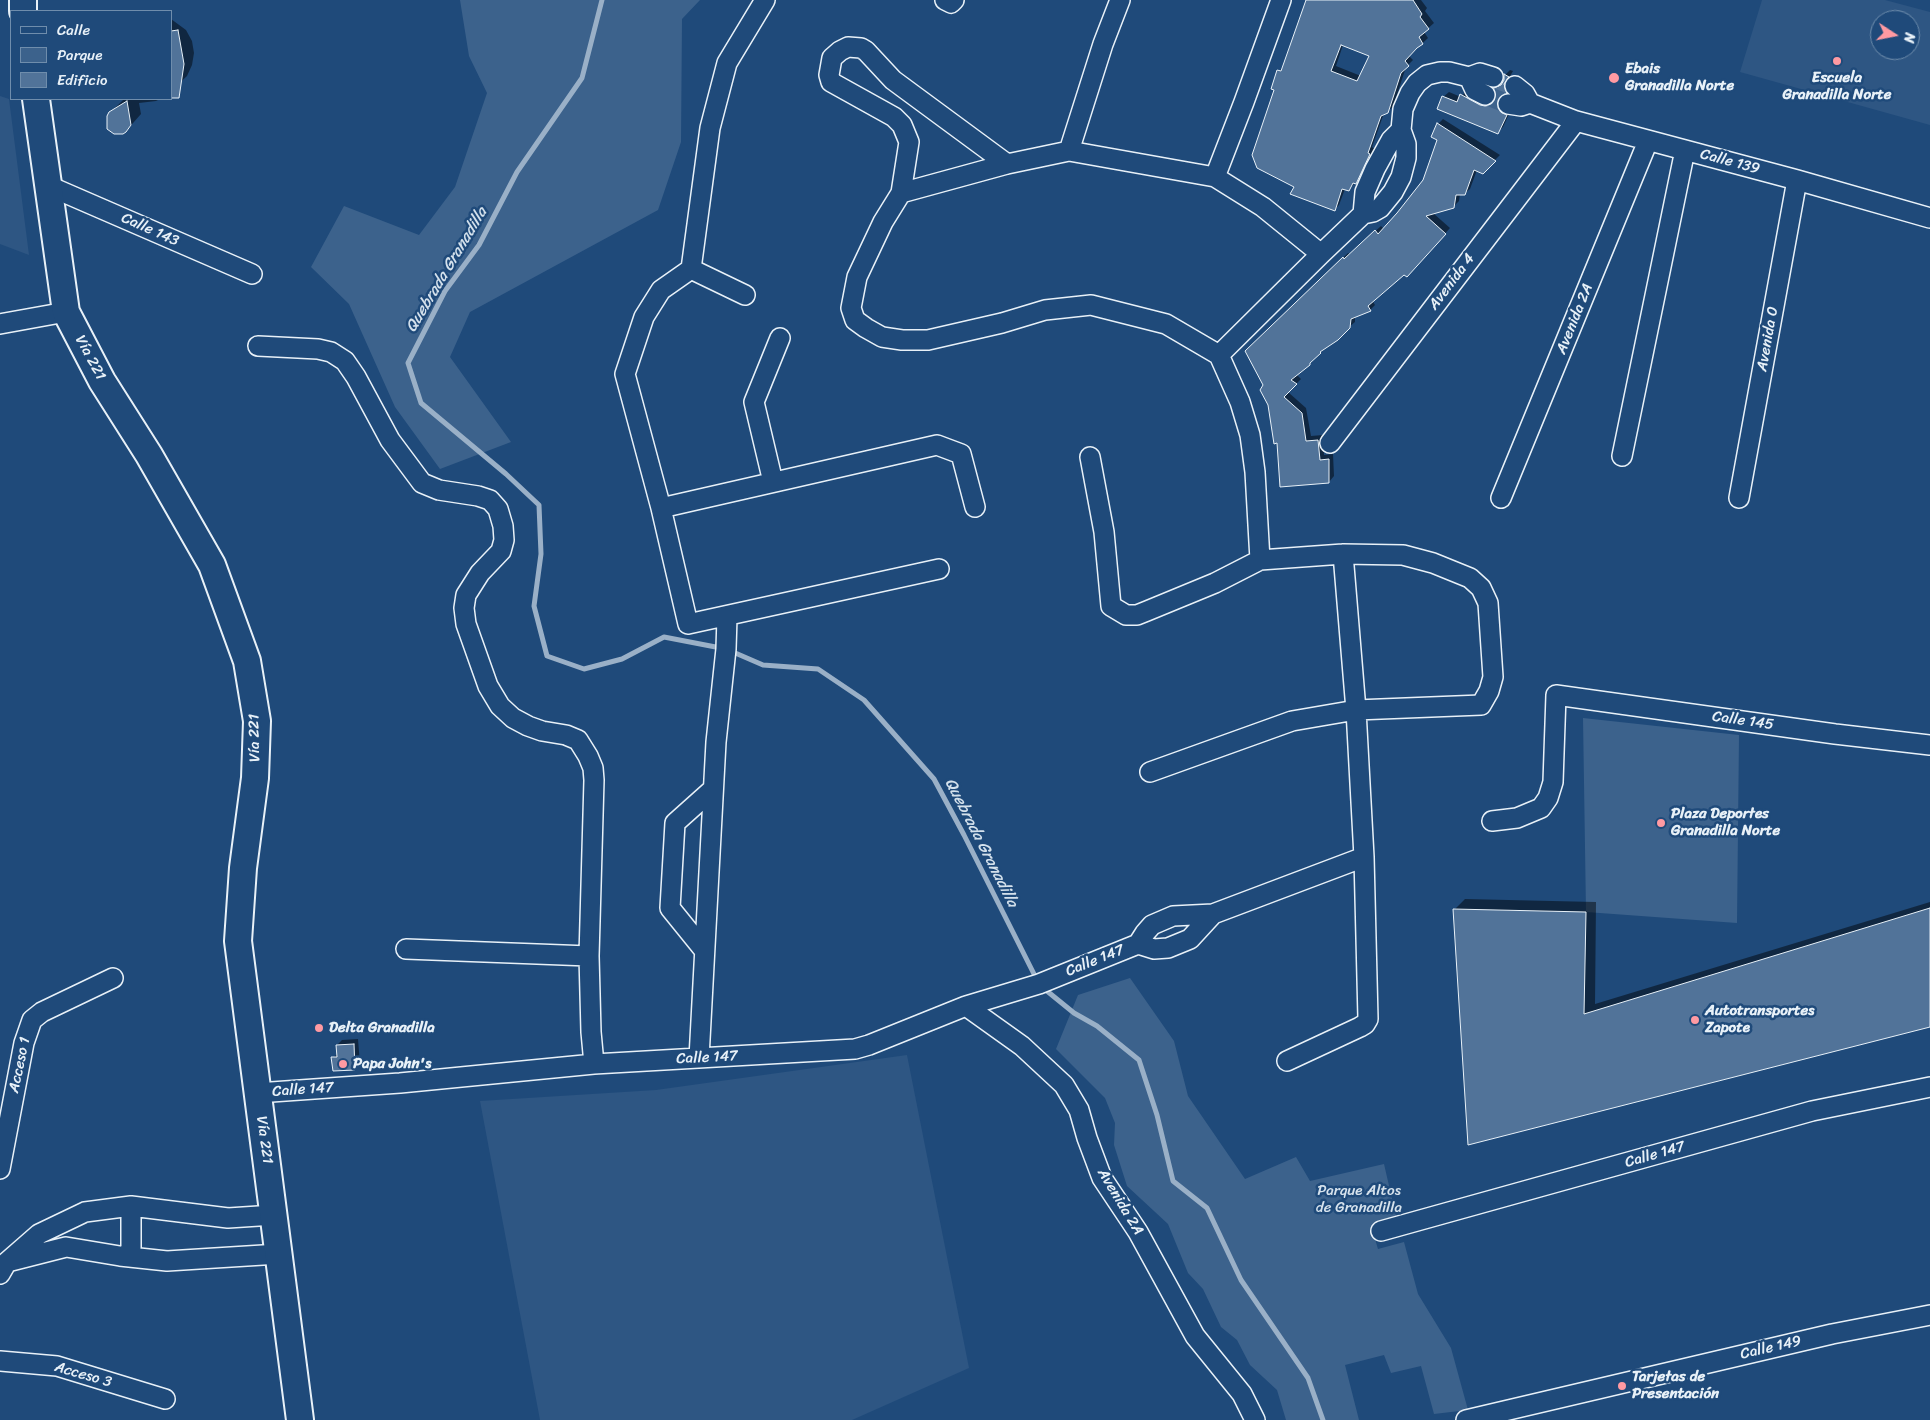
<!DOCTYPE html>
<meta charset="utf-8">
<style>
body{margin:0}
#map{position:relative;width:1930px;height:1420px;overflow:hidden;background:#1f4a7a;font-family:Sriracha,sans-serif}
canvas{display:block}
.legend{position:absolute;left:10px;top:10px;width:162px;height:90px;box-sizing:border-box;background:#1f4a7a;border:1px solid #6f8dac;margin:0;padding:6px 9px;list-style:none;font-size:15px;color:#e8f1f8}
.legend li{display:flex;align-items:center;gap:10px;height:25px}
.legend b{width:25px;border:1px solid #6f8dac}
.north{position:absolute;left:1870px;top:10px;width:50px;height:50px;box-sizing:border-box;background:#1f4a7a;border:1px solid #6f8dac;border-radius:50%;rotate:101deg;font-size:14px;font-weight:700;line-height:20px;text-align:center;color:#e8f1f8}
.north::after{content:'';display:block;margin:auto;width:18px;height:22px;background:#ff9aa2;clip-path:polygon(50% 0,100% 100%,50% 72%,0 100%)}
</style>
<div id="map">
<canvas width="1930" height="1420"></canvas>
<ul class="legend">
<li><b style="height:6px;background:#1f4a7a"></b>Calle</li>
<li><b style="height:14px;background:#3c628c"></b>Parque</li>
<li><b style="height:14px;background:#517399"></b>Edificio</li>
</ul>
<div class="north">N</div>
</div>
<script>
const g = document.querySelector('canvas').getContext('2d');
g.lineJoin = 'round';
function fillPath(path, color) {
  g.fillStyle = color;
  g.fill(path, 'evenodd');
}
function poly(rows) {
  const path = new Path2D();
  for (const r of rows) {
    path.moveTo(r[0], r[1]);
    for (let i = 2; i < r.length; i += 2) path.lineTo(r[i], r[i + 1]);
  }
  return path;
}
function stroke(path, color, width, dash) {
  g.strokeStyle = color;
  g.lineWidth = width;
  g.lineCap = dash ? 'butt' : 'round';
  g.setLineDash(dash || []);
  g.stroke(path);
}
function label(font, color, halo, rows, align = 'center') {
  g.font = font + ' Sriracha,sans-serif';
  g.lineWidth = 5;
  g.setLineDash([]);
  g.textBaseline = 'middle';
  g.strokeStyle = halo;
  g.fillStyle = color;
  for (const [text, x, y, turn = 0] of rows) {
    g.save();
    g.translate(x, y);
    g.rotate((+turn || 0) * Math.PI / 180);
    g.textAlign = isNaN(turn) ? turn : align;
    if (halo) g.strokeText(text, 0, 0);
    g.fillText(text, 0, 0);
    g.restore();
  }
}
fillPath(poly([
 [1762,0,1885,0,1930,12,1930,125,1740,72],
 [1880,20,1910,20,1910,50,1880,50],
 [0,96,9,99,29,255,0,244],
 [907,1055,969,1368,852,1420,540,1420,480,1101,656,1090]
]), '#2e5683');
fillPath(poly([
 [460,0,700,0,682,19,681,142,658,210,470,312,450,357,511,442,440,469,395,407,349,304,311,267,344,206,419,235,455,187,487,93,469,56],
 [1583,718,1739,735,1737,923,1586,912],
 [1130,978,1174,1041,1188,1096,1245,1179,1296,1157,1310,1181,1384,1164,1396,1216,1371,1226,1378,1249,1404,1242,1418,1294,1451,1348,1468,1410,1434,1414,1421,1366,1391,1373,1384,1355,1345,1365,1359,1420,1286,1420,1277,1390,1250,1365,1237,1340,1221,1327,1203,1289,1188,1273,1168,1224,1127,1186,1114,1145,1115,1123,1105,1098,1056,1049,1078,995]
]), '#3c628c');
fillPath(poly([
 [1369,0,1421,0,1427,8,1425,11,1434,23,1424,32,1428,38,1409,56,1413,60,1406,67,1393,107,1384,113,1372,147,1375,149,1361,177,1348,190,1345,189,1339,205,1334,210,1296,186,1276,89,1279,71],
 [1343,45,1370,55,1361,76,1336,66],
 [171,19,186,30,192,41,194,53,192,65,187,76,171,91],
 [1510,70,1513,71,1509,78,1511,87,1502,96,1502,102,1511,110,1503,127,1498,132,1443,97,1449,92,1461,97,1467,90,1485,100,1492,102,1496,99,1497,94,1495,88,1504,81,1505,75],
 [124,99,160,99,156,101,139,103,141,114,126,131,108,128,107,120,110,113],
 [1443,119,1500,155,1482,173,1477,170,1470,189,1464,194,1460,194,1459,201,1454,206,1433,213,1450,228,1412,271,1404,273,1372,300,1375,305,1370,310,1355,316,1355,322,1349,327,1296,374,1301,379,1288,392,1306,408,1311,436,1323,435,1324,455,1333,454,1334,476,1329,482,1278,442,1265,385,1247,351,1348,253,1350,254,1381,226,1384,229,1424,181,1438,139,1438,124],
 [1465,899,1596,902,1595,1004,1930,902,1930,1026,1469,1144,1454,910],
 [358,1039,360,1064,355,1069,333,1058,338,1053,337,1045,342,1040]
]), '#0007');
stroke(poly([
 [602,0,582,78,517,172,479,245,445,291,408,363,421,403,506,474,539,505,541,554,534,606,547,656,584,669,622,659,664,637,726,649,763,665,818,669,864,700,934,779,964,835,1037,980],
 [1042,987,1074,1013,1097,1026,1139,1060,1157,1115,1173,1181,1207,1208,1241,1280,1308,1378,1323,1420]
]), '#9ab0c7', 5);
const building = poly([
 [1306,0,1413,0,1422,14,1420,17,1429,29,1419,37,1423,44,1417,48,1405,61,1409,66,1401,73,1388,113,1381,116,1368,153,1370,154,1356,184,1353,183,1349,191,1342,189,1335,211,1290,194,1294,187,1257,168,1252,155,1274,90,1271,89,1277,70,1281,71,1306,0],
 [1341,45,1369,56,1357,81,1331,71,1341,45],
 [178,30,184,64,179,98,171,98,171,31,178,30],
 [1504,74,1509,77,1504,84,1507,93,1500,97,1497,103,1501,112,1507,115,1498,134,1437,109,1442,96,1457,102,1460,94,1480,105,1485,106,1491,105,1495,100,1496,95,1494,88,1501,85,1504,80,1504,74],
 [127,101,131,125,126,132,123,134,114,134,107,129,107,116,109,112,127,101],
 [1437,123,1496,161,1483,174,1474,170,1465,195,1456,195,1454,208,1426,216,1446,234,1407,277,1404,275,1368,306,1371,311,1351,319,1350,328,1338,340,1320,352,1321,353,1310,363,1310,365,1291,380,1297,384,1284,397,1302,413,1306,441,1318,440,1320,460,1329,459,1329,483,1280,487,1277,443,1274,444,1268,405,1260,390,1263,385,1245,351,1343,257,1344,259,1375,230,1378,234,1397,213,1423,180,1437,140,1431,137,1437,123],
 [1930,908,1930,1027,1468,1145,1453,909,1586,912,1584,1014,1930,908],
 [354,1044,355,1070,333,1071,331,1057,337,1057,336,1045,354,1044]
]);
fillPath(building, '#517399');
stroke(building, '#e8f1f8', 1);
stroke(poly([
 [1485,95,1508,104]
]), '#3d638d', 19, [19, 9]);
const minor = poly([
 [945,0,951,3,954,0],
 [1469,77,1475,90,1485,95],
 [1515,86,1525,94,1530,103],
 [1530,103,1576,121,1797,180,1930,218],
 [1508,104,1521,106,1530,103],
 [1069,151,1103,44,1120,0],
 [1007,164,893,80,866,51,861,48,848,47,840,51,832,58,829,75,831,82,894,117,902,125,909,142,901,193,883,222,857,277,851,308,855,320,866,328,882,337,902,340,928,340,1002,323,1045,310,1091,305,1166,324,1219,355],
 [1215,177,1244,102,1281,0],
 [49,186,252,274],
 [901,193,1007,164,1069,151,1215,177,1263,207,1321,254],
 [1363,214,1365,192,1375,169,1391,140,1401,130],
 [691,269,661,290,644,317,625,374,661,508,688,624,939,569],
 [745,295,691,269,710,128,727,63,765,0],
 [0,324,66,312],
 [258,346,318,349,331,352,345,361,356,377,390,440,422,483,439,490,478,496,490,500,498,509,503,526,504,540,501,551,480,573,466,595,464,608,466,624,488,686,500,706,513,718,528,726,542,731,566,735,578,740,588,756,593,768,594,780,589,956,591,1032,594,1064],
 [1330,443,1576,121],
 [1622,456,1685,150],
 [1090,457,1104,532,1111,606,1126,615,1137,615,1147,611,1215,583,1260,560,1343,554,1403,555,1433,563,1470,578,1481,588,1488,603,1493,677,1489,691,1481,705,1356,710,1292,721,1150,772],
 [773,482,754,402,780,338],
 [1501,498,1648,141],
 [1739,498,1797,180],
 [661,508,937,445,961,454,975,507],
 [1260,560,1255,472,1250,435,1240,402,1219,355,1321,254,1363,214,1373,212,1380,208,1393,192,1401,177,1406,158,1406,144,1401,130,1403,109,1410,93,1417,83,1427,75,1440,72,1449,72,1469,77,1480,73,1493,77],
 [1492,821,1517,818,1541,808,1548,798,1553,782,1556,695,1835,734,1930,745],
 [1138,944,1145,933,1152,925,1173,916,1213,914,1364,857],
 [1138,944,1154,949,1168,948,1190,939,1213,914],
 [406,949,589,956],
 [704,950,670,908,675,823,713,789],
 [966,1006,1022,1046,1064,1085,1079,1110,1087,1138,1102,1178,1138,1232,1195,1336,1242,1394,1255,1420],
 [699,1058,716,742,726,649,727,617],
 [1287,1061,1360,1027,1365,1024,1368,1019,1364,857,1356,710,1343,554],
 [257,1093,400,1083,594,1064,855,1049,869,1045,966,1006,1039,984,1138,944],
 [0,1169,24,1043,32,1020,42,1012,113,978],
 [131,1206,131,1257],
 [1381,1231,1812,1111,1930,1087],
 [11,1261,66,1247,120,1256,167,1261,279,1254],
 [0,1274,7,1262,39,1234,85,1212,131,1206,228,1218,274,1215],
 [0,1361,57,1366,165,1399],
 [1466,1420,1832,1334,1930,1315]
]);
const secondary = poly([
 [23,0,23,11],
 [36,99,66,312,102,381,149,455,212,565,247,661,257,721,255,778,243,868,238,941,300,1420]
]);
stroke(minor, '#e8f1f8', 22);
stroke(secondary, '#e8f1f8', 30);
stroke(minor, '#1f4a7a', 19);
stroke(secondary, '#1f4a7a', 26);
for (const [x, y, r, color] of [
 [1837,61,5,"#ff9aa2"],
 [1614,78,6,"#ff9aa2"],
 [1661,823,5,"#ff9aa2"],
 [1695,1020,5,"#ff9aa2"],
 [319,1028,5,"#ff9aa2"],
 [343,1064,5,"#ff9aa2"],
 [1622,1386,5,"#ff9aa2"]
]) {
  const dot = new Path2D();
  dot.arc(x, y, r, 0, 2 * Math.PI);
  g.fillStyle = color;
  g.fill(dot);
  stroke(dot, '#1f4a7a', 2);
}
label('bold 15px', '#e8f1f8', '#1f4a7a', [
 ["Ebais",1625,69],
 ["Granadilla Norte",1625,86],
 ["Escuela",1837,78,"center"],
 ["Granadilla Norte",1837,95,"center"],
 ["Plaza Deportes",1671,814],
 ["Granadilla Norte",1671,831],
 ["Autotransportes",1705,1011],
 ["Zapote",1705,1028],
 ["Delta Granadilla",329,1028],
 ["Papa John's",353,1064],
 ["Tarjetas de",1632,1377],
 ["Presentación",1632,1394]
], 'left');
label('15px', '#e8f1f8', '#1f4a7a', [
 ["Calle 139",1730,162,15],
 ["Calle 143",150,230,24],
 ["Avenida 4",1452,282,-53],
 ["Avenida 2A",1575,319,-68],
 ["Avenida 0",1768,339,-80],
 ["Vía 221",90,358,62],
 ["Calle 145",1743,721,8],
 ["Vía 221",255,738,-91],
 ["Calle 147",1095,961,-22],
 ["Calle 147",707,1058,-3],
 ["Acceso 1",20,1065,-78],
 ["Calle 147",303,1090,-4],
 ["Vía 221",264,1140,82],
 ["Calle 147",1655,1155,-16],
 ["Avenida 2A",1120,1202,59],
 ["Calle 149",1771,1348,-13],
 ["Acceso 3",83,1375,16]
]);
label('15px', '#d7e3ed', '#1f4a7a', [
 ["Parque Altos",1359,1191],
 ["de Granadilla",1359,1208]
]);
label('italic 16px', '#d4e1ec', '#1f4a7a', [
 ["Quebrada Granadilla",447,270,-59],
 ["Quebrada Granadilla",981,843,63]
]);
</script>
